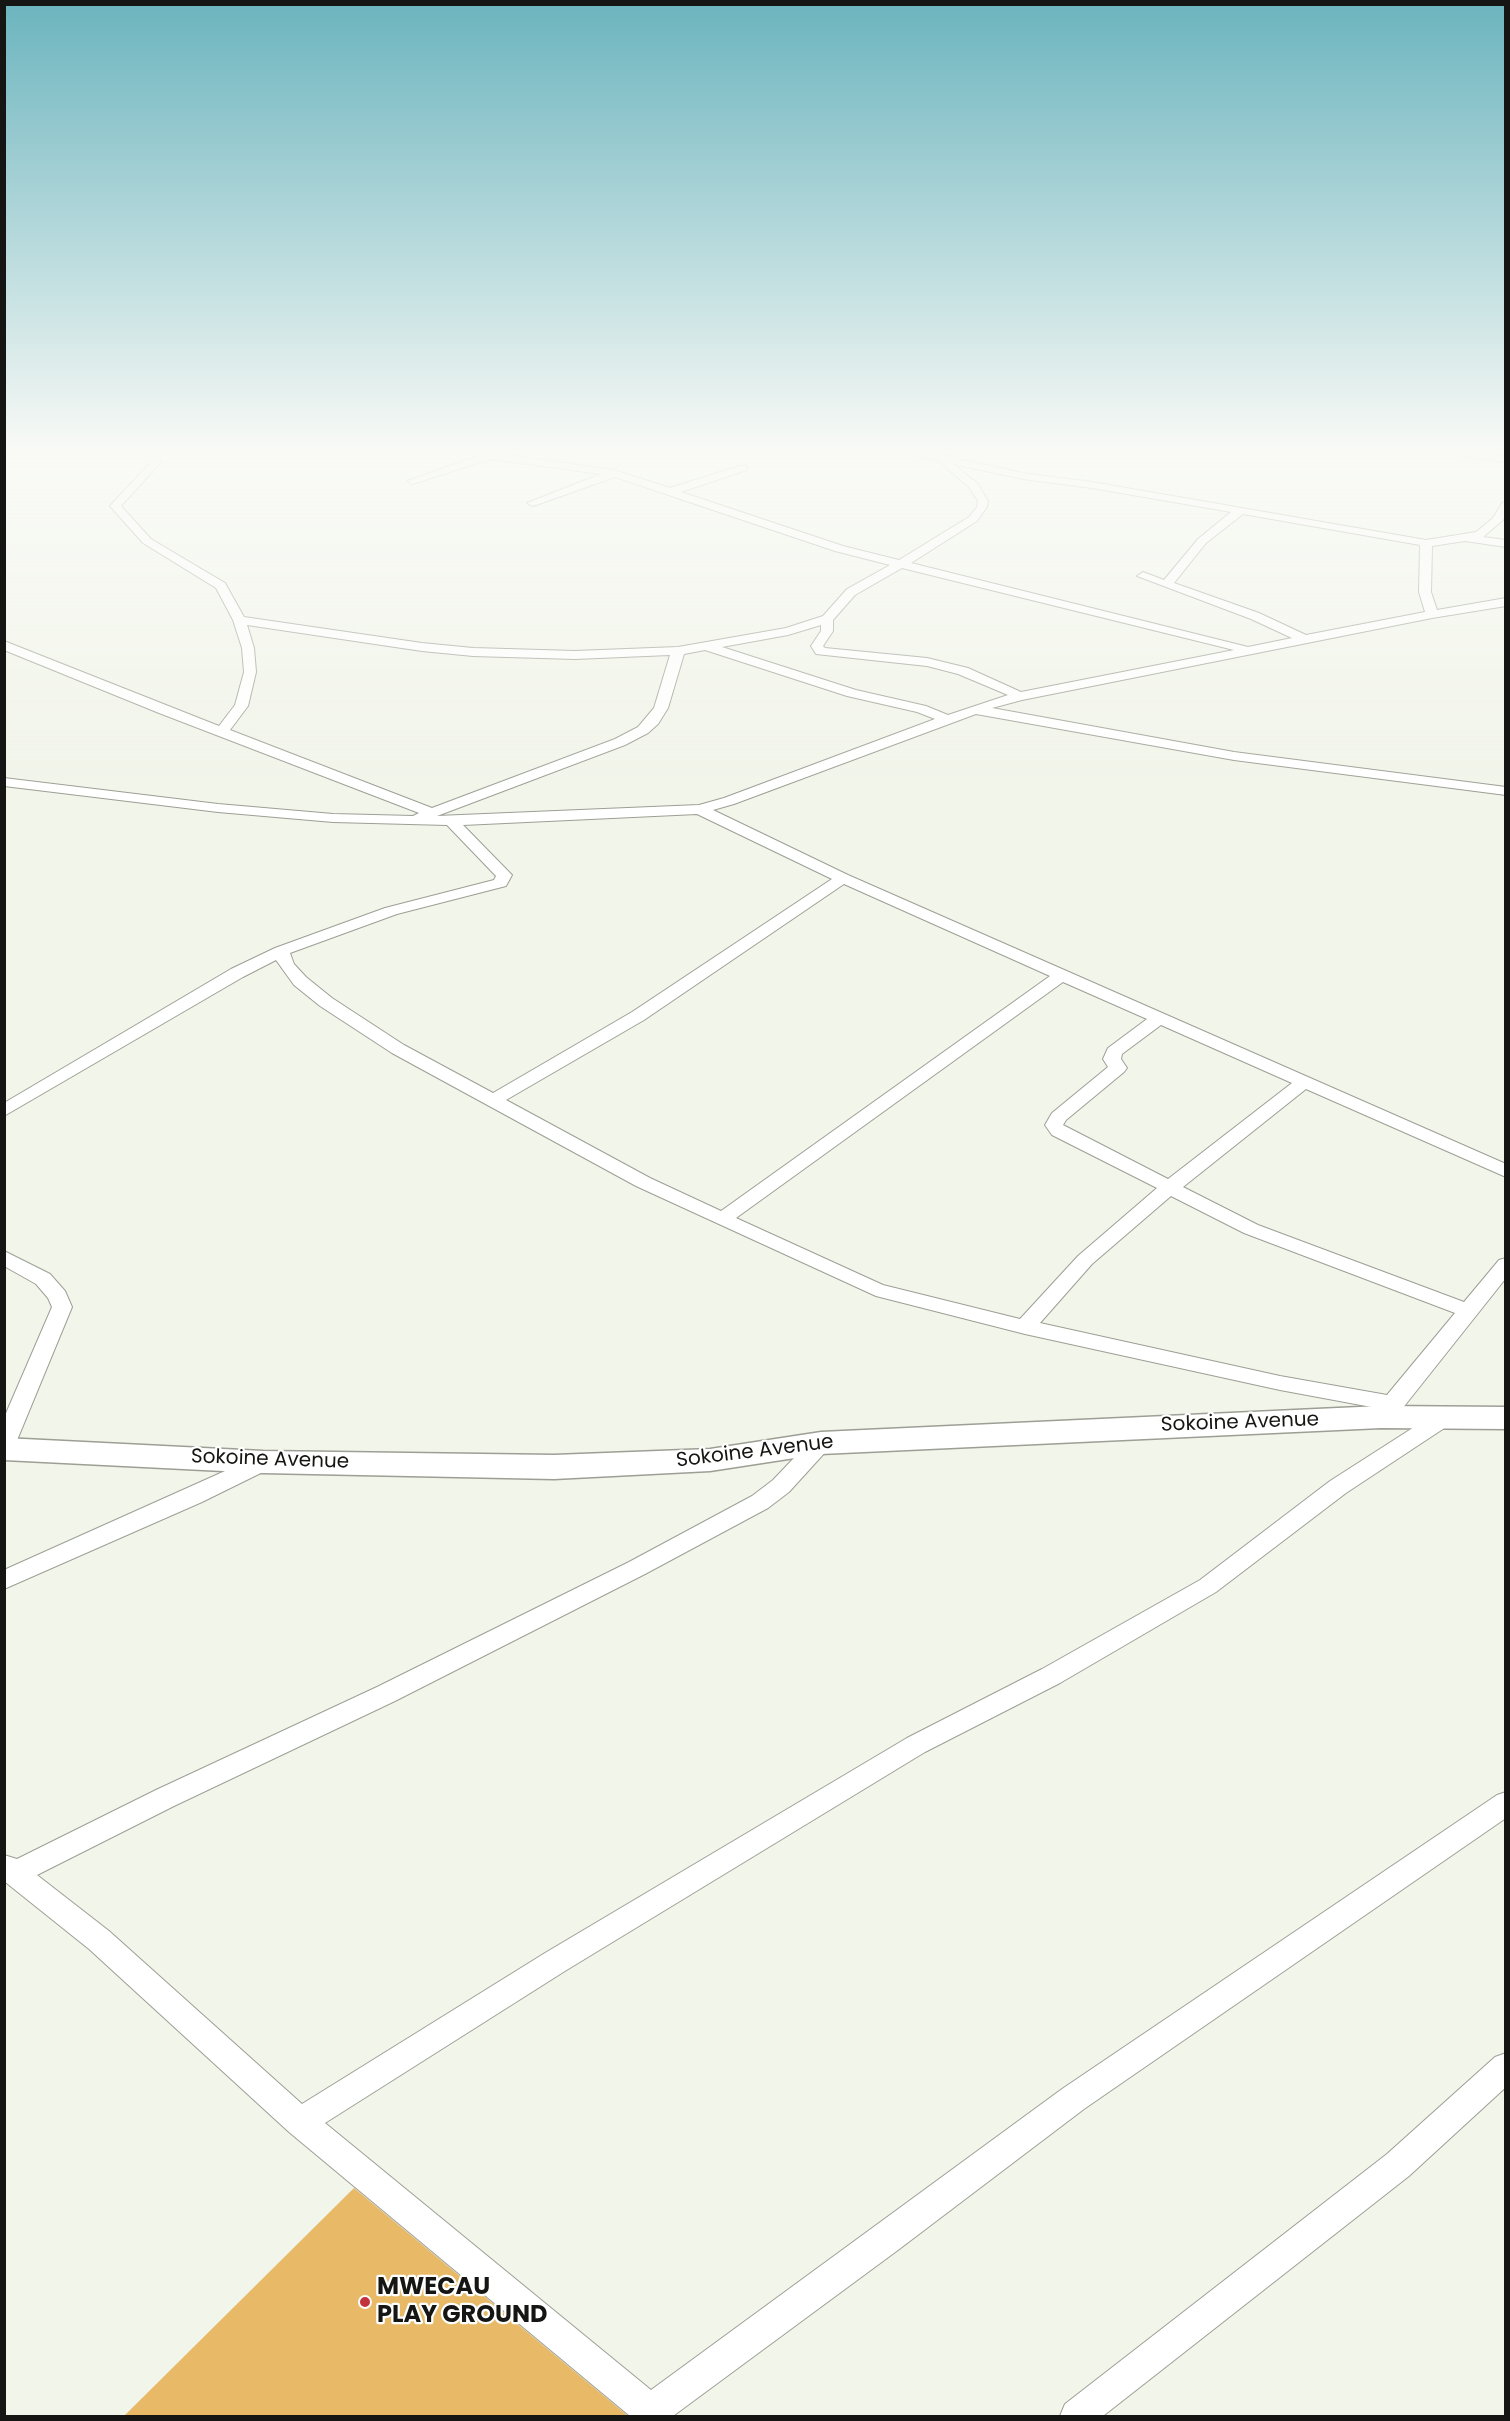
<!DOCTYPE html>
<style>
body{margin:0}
#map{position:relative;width:1510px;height:2421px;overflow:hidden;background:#f2f5ea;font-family:Poppins,sans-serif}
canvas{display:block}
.frame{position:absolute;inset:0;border:6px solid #151613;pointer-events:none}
</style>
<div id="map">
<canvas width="1510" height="2421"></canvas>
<div class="frame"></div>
</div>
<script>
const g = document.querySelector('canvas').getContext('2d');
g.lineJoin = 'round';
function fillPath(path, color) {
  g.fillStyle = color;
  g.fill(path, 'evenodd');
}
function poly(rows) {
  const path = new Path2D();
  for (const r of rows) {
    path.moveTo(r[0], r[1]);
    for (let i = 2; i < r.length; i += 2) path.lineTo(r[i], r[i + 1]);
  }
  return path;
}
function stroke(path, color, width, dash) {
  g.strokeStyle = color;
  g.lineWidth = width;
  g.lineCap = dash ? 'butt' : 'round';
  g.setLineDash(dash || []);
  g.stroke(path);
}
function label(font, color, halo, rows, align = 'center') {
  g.font = font + ' Poppins,sans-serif';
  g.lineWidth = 4.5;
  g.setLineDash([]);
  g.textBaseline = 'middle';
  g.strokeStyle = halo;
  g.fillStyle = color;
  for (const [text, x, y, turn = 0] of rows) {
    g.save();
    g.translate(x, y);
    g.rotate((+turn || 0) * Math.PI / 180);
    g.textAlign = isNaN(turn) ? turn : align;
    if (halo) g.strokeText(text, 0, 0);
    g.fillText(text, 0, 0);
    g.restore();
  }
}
fillPath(poly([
 [354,2188,628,2416,124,2416]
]), '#e8b966');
const street = poly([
 [135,453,148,453,159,457,161,462,121,506,151,539,225,583,244,617,422,643,473,648,575,651,678,647,786,628,823,616,847,589,890,565,835,551,615,477,536,505,532,506,527,503,601,474,490,459,416,483,412,484,407,481,475,457,467,453,492,453,614,470,670,488,739,466,747,466,747,470,681,492,843,546,899,560,969,517,977,507,978,501,969,487,937,460,914,455,913,453,931,453,1023,473,1092,482,1426,540,1476,532,1493,518,1502,503,1506,502,1506,515,1503,520,1483,537,1506,540,1506,547,1465,541,1432,546,1431,592,1437,610,1506,598,1506,606,1432,618,1022,700,992,708,1234,752,1506,787,1506,795,1234,760,976,714,734,804,713,810,848,875,1506,1164,1506,1177,1306,1089,1183,1187,1258,1225,1464,1302,1499,1260,1506,1258,1506,1278,1402,1409,1393,1418,1385,1420,1377,1418,1374,1413,1377,1408,1280,1390,1025,1334,876,1296,636,1186,392,1053,320,1006,294,985,276,960,243,977,4,1116,4,1103,231,969,275,948,385,908,494,880,496,876,447,825,333,822,218,812,4,786,4,778,218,804,333,814,413,816,419,813,159,713,4,650,4,641,219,726,235,705,244,672,242,648,233,620,216,588,143,543,110,506,151,462,135,453],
 [953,464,1023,479,1092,488,1231,512,1198,539,1164,580,1143,572,1137,576,1251,619,1292,638,1248,647,911,563,977,521,987,507,988,501,977,483,953,464],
 [1243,514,1420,545,1419,592,1425,612,1306,635,1259,613,1174,583,1206,543,1243,514],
 [902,568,1234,650,1021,692,968,668,927,658,825,648,823,646,833,631,833,620,855,595,902,568],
 [247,625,422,651,473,656,575,659,670,655,654,708,638,727,615,739,432,808,230,730,248,706,256,672,254,648,247,625],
 [821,625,821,631,811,646,816,654,927,666,958,674,1008,695,948,715,926,706,856,690,722,647,788,635,821,625],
 [705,650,847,696,917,712,935,719,724,798,699,805,437,816,625,745,648,733,658,724,668,708,684,654,705,650],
 [697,814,832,879,632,1012,493,1093,404,1045,332,998,306,977,294,964,290,953,397,914,506,886,512,875,509,872,463,825,697,814],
 [844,884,1050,976,721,1211,650,1178,506,1100,644,1020,844,884],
 [1063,982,1147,1019,1108,1048,1103,1059,1108,1067,1052,1113,1045,1125,1052,1135,1157,1188,1078,1256,1020,1319,883,1285,736,1218,1063,982],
 [1161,1025,1292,1083,1168,1179,1063,1125,1066,1120,1124,1072,1127,1068,1121,1059,1122,1054,1161,1025],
 [1171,1196,1244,1233,1455,1313,1387,1395,1280,1376,1040,1323,1092,1264,1171,1196],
 [1457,453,1506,456,1506,462,1462,456,1457,453],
 [4,1251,50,1274,65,1291,72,1307,15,1445,12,1450,4,1453,4,1418,52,1307,48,1298,36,1284,4,1266,4,1251],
 [1444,1411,1452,1413,1455,1418,1452,1423,1346,1493,1216,1592,1060,1683,925,1752,565,1971,325,2123,651,2390,1062,2089,1497,1795,1506,1792,1506,1818,1084,2109,898,2250,673,2416,630,2416,289,2132,89,1949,4,1881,4,1855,17,1859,156,1790,377,1687,629,1562,752,1496,773,1480,813,1438,821,1435,829,1438,832,1443,829,1448,789,1492,768,1508,645,1574,395,1701,174,1806,37,1875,109,1931,302,2104,545,1953,907,1738,1042,1669,1200,1580,1330,1481,1436,1413,1444,1411],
 [263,1454,271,1456,274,1462,271,1468,202,1502,4,1589,4,1570,263,1454],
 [1506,2053,1506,2087,1409,2176,1103,2416,1060,2416,1065,2404,1387,2154,1495,2057,1506,2053]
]);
const secondary = poly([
 [1381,1406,1506,1407,1506,1429,1381,1428,821,1454,710,1471,554,1479,263,1473,4,1460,4,1438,263,1451,554,1455,710,1449,821,1432,1381,1406]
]);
stroke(street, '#9d9f95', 2);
stroke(secondary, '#9d9f95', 3);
fillPath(street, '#fff');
fillPath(secondary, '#fff');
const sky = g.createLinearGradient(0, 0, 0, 792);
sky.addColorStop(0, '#6bb4be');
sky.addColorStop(0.57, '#f9faf6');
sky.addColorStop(1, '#f9faf600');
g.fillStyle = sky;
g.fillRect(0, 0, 1510, 792);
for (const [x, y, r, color] of [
 [365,2302,6,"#c3333d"]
]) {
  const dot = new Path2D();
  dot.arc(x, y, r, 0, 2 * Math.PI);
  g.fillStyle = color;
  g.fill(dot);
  stroke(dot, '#fff', 2);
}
label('20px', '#151613', '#fff', [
 ["Sokoine Avenue",1240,1423,-2],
 ["Sokoine Avenue",755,1452,-7],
 ["Sokoine Avenue",270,1460,2]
]);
label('bold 24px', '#151613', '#fff', [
 ["MWECAU",377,2288],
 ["PLAY GROUND",377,2316]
], 'left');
</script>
